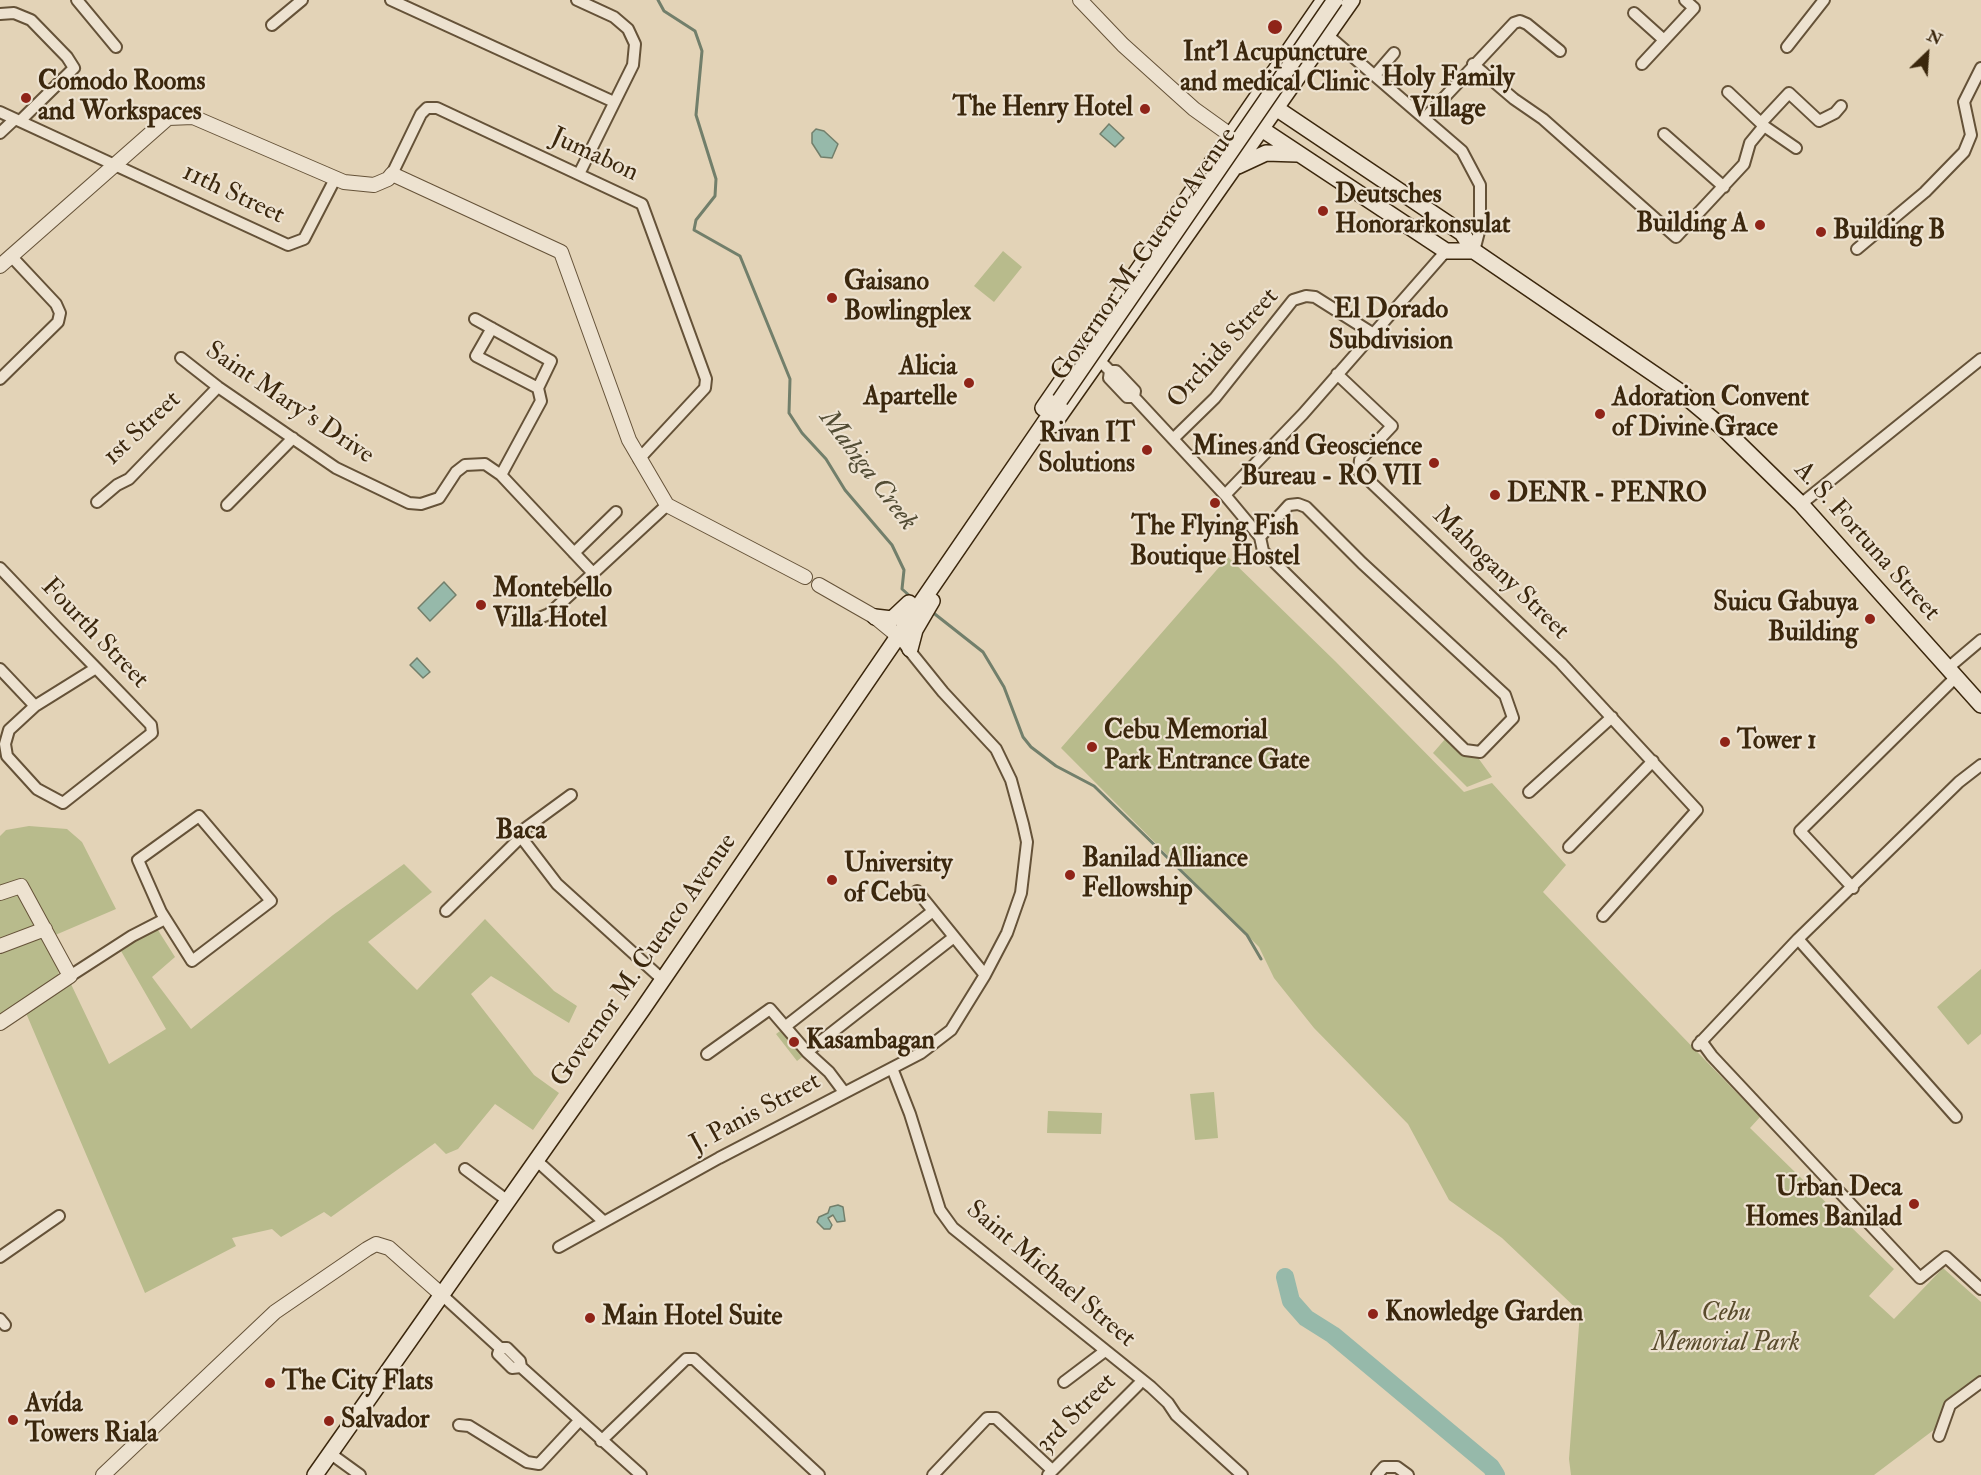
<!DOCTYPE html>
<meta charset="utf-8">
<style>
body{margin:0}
#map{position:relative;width:1981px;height:1475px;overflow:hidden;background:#e3d3b7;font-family:"IM FELL Double Pica",serif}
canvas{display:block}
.north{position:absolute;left:1897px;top:24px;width:60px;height:60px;-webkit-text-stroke:4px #ede2d0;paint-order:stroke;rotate:25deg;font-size:16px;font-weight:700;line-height:24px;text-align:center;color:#3b270d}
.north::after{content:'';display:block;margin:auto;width:21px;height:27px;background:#3b270d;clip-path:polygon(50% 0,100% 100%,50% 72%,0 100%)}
</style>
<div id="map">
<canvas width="1981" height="1475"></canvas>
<div class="north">N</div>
</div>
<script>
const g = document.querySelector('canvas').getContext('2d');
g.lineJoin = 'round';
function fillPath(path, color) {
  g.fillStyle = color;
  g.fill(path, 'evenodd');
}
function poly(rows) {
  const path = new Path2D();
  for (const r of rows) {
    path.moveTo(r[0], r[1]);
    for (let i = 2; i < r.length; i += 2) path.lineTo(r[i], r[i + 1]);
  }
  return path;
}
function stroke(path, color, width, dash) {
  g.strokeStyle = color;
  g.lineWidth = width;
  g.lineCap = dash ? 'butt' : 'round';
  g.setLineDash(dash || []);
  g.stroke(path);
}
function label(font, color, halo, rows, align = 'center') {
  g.font = font + ' "IM FELL Double Pica",serif';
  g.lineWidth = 4.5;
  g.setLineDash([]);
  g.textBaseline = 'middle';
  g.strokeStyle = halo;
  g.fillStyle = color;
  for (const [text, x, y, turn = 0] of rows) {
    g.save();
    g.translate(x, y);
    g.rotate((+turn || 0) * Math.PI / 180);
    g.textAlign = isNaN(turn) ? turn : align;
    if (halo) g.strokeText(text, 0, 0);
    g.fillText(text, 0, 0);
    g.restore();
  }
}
fillPath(poly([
 [1003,251,1022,267,994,302,974,286],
 [1228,557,1335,661,1464,792,1492,783,1566,865,1543,892,1760,1117,1750,1128,1894,1269,1869,1296,1894,1319,1943,1268,1981,1302,1981,1379,1945,1407,1935,1429,1874,1475,1571,1475,1569,1459,1580,1312,1502,1238,1449,1200,1408,1124,1314,1028,1274,978,1259,947,1061,748],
 [1446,738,1463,755,1476,755,1492,777,1467,787,1433,753],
 [29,826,67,829,82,842,116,909,46,939,59,967,58,980,0,1020,0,836,6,830],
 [404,864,432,892,368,942,417,990,485,919,554,991,577,1006,569,1023,491,976,471,994,534,1075,559,1093,533,1130,495,1104,458,1149,446,1154,435,1143,331,1217,324,1212,281,1237,272,1229,232,1238,236,1246,145,1293,26,1013,70,982,109,1064,166,1029,121,951,156,927,175,957,152,977,191,1029,333,915],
 [1981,969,1981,1034,1968,1045,1937,1007],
 [790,1024,811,1050,797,1061,776,1034],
 [1214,1092,1218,1138,1195,1140,1190,1094],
 [1048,1111,1102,1113,1101,1134,1047,1133]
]), '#b8bb8c');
const water = poly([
 [1109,124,1124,138,1115,147,1100,134,1109,124],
 [816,129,824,131,838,144,832,158,821,157,812,143,812,133,816,129],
 [444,582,456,595,430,621,418,608,444,582],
 [417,658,430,672,423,678,410,665,417,658],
 [838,1205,843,1207,845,1221,837,1222,833,1215,828,1218,832,1225,830,1229,824,1229,817,1222,819,1217,828,1213,830,1207,838,1205]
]);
fillPath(water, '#96b9aa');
stroke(water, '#727f6b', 1.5);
stroke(poly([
 [658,0,664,11,695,31,702,51,696,115,716,179,715,196,696,220,694,230,740,256,790,379,789,413,802,433,826,459,845,490,892,545,904,570,902,589,911,597],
 [931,611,983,652,1004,687,1023,737,1031,747,1056,766,1094,786,1247,935,1261,959]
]), '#727f6b', 3);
stroke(poly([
 [1285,1277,1291,1301,1306,1318,1333,1335,1491,1467,1496,1475]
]), '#96b9aa', 18);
const minor = poly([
 [77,0,116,47],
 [391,0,614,102],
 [577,0,614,17,628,29,635,44,633,65,579,174],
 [1634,13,1664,40],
 [0,14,14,13,31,20,67,57,74,68,20,121],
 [272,25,302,0],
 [1324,32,1462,151,1480,185,1480,228,1474,251],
 [1787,47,1824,0],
 [1473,64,1514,99,1543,119,1676,237,1744,164,1750,143,1764,126],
 [1642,64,1694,8,1685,0],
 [1375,75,1394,53],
 [1728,92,1764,126,1796,148],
 [0,112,288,245,304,239,335,179],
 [1425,118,1514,23,1520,21,1527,24,1560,51],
 [1761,123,1789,93,1819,121,1835,113,1841,106],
 [0,133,15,119],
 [1664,134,1724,187],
 [392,174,421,114,427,108,437,108,642,204,706,379,705,388,639,459],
 [1857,249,1925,192,1964,152,1971,135,1964,102,1981,68],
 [475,319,551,361,538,388],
 [492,328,476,356,538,388,541,401,501,475],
 [181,358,218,387,336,468,409,503,421,504,439,498,456,472,465,465,485,464,501,475,592,572],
 [1100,361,1110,371,1116,371,1135,391,1134,397,1225,495,1260,537,1263,551,1465,750,1480,752,1513,718,1505,695,1362,563,1306,507,1298,504,1289,505,1260,537],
 [1110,371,1109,378,1127,397,1134,397],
 [1337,374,1392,426,1360,460,1359,471,1561,663,1697,810,1603,916],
 [0,379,58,322,60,313,56,304,11,256],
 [1173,439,1215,398,1293,300,1306,296,1315,297,1372,333],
 [1225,495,1303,414,1446,251],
 [97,502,117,485,129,479,218,387],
 [1801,504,1981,359],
 [227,505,293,438],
 [574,553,616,512],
 [0,568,58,629,96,668,151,725,152,733,63,803,37,789,7,756,5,744,9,730,35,706,96,668],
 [532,621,549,614,667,505],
 [1948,668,1981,640],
 [0,669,35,706],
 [1529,792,1612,717],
 [571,795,519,833,521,837,557,884,663,980],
 [199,816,271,901,192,961,161,912,138,860,199,816],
 [1569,847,1653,761],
 [1853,888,1800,831,1956,677],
 [917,891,985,975],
 [446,911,521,837],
 [1798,939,1956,1117],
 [70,976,132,936,165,919],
 [786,1026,933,911],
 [1701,1041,1712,1056,1920,1278,1946,1257,1981,1289],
 [1698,1045,1798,939,1959,782,1981,765],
 [807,1052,954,937],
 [707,1054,770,1009,807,1052,829,1072,844,1092],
 [892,1068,910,1114,940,1210,953,1228,1151,1387,1168,1403,1176,1415,1242,1475],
 [536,1160,602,1220],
 [465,1169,508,1201],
 [559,1247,719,1158,921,1053,951,1030,985,975,1007,933,1021,893,1027,842,1023,824,1011,780,996,749,943,692,897,635],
 [0,1257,59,1216],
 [442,1295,500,1348,507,1348,520,1361,521,1367,641,1475],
 [0,1319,5,1325],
 [500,1348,498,1354,512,1368,521,1367],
 [1064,1382,1105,1351],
 [459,1425,469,1426,527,1462,539,1464,579,1421],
 [1939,1436,1950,1405,1981,1382],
 [601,1441,686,1359,694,1359,819,1475],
 [331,1454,360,1475],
 [933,1475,987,1418,996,1418,1052,1470],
 [1048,1475,1138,1385],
 [1377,1475,1384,1467,1397,1467,1408,1475]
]);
const tertiary = poly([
 [1080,0,1123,45,1194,109,1240,142],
 [0,266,168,118,193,117,344,182,374,185,388,179,392,174,561,252,629,440,667,505,805,577],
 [819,585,875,617,897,635],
 [0,893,21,886,70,976,0,1023],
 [0,946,45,929],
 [103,1475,275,1312,367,1249,376,1244,389,1248,442,1295]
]);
const secondary = poly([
 [1258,96,1462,233,1474,251,1679,391,1722,427,1801,504,1981,705],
 [1254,124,1446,251,1474,251],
 [1238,166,1266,153,1297,154],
 [1043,408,1324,0],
 [1053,425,1352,0],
 [875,617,892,619,909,603],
 [910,649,915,630,932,601],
 [315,1475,642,1010,1060,400]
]);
stroke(minor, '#655238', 14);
stroke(tertiary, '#655238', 16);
stroke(secondary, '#3b270d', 18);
stroke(minor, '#ede2d0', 10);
stroke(tertiary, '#ede2d0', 14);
stroke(secondary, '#ede2d0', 15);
const secondaryBridge = poly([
 [1060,400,1335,0]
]);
stroke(secondaryBridge, '#3b270d', 18, []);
stroke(secondaryBridge, '#ede2d0', 15);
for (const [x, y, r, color] of [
 [1275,27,8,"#8f2418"],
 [26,98,6,"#8f2418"],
 [1145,109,6,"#8f2418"],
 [1323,211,6,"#8f2418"],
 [1760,225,6,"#8f2418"],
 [1821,232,6,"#8f2418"],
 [832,298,6,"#8f2418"],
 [969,383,6,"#8f2418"],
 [1600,414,6,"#8f2418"],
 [1147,450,6,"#8f2418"],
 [1434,463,6,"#8f2418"],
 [1495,495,6,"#8f2418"],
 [1215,503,6,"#8f2418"],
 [481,605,6,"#8f2418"],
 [1870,619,6,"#8f2418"],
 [1725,742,6,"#8f2418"],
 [1092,747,6,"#8f2418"],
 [1070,875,6,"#8f2418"],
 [832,880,6,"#8f2418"],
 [794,1042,6,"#8f2418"],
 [1914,1204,6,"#8f2418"],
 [1373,1314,6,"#8f2418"],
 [590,1318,6,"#8f2418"],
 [270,1383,6,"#8f2418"],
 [13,1420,6,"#8f2418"],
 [329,1421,6,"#8f2418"]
]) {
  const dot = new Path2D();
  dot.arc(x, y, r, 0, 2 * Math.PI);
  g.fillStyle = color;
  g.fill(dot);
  stroke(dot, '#ede2d0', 2);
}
label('bold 26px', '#3b270d', '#ede2d0', [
 ["Int'l Acupuncture",1275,54,"center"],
 ["and medical Clinic",1275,84,"center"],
 ["Comodo Rooms",38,83],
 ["and Workspaces",38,113],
 ["The Henry Hotel",1133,109,"right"],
 ["Deutsches",1335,196],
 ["Honorarkonsulat",1335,226],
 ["Building A",1748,225,"right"],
 ["Building B",1833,232],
 ["Gaisano",844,283],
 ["Bowlingplex",844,313],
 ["Alicia",957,368,"right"],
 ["Apartelle",957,398,"right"],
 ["Adoration Convent",1612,399],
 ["of Divine Grace",1612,429],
 ["Rivan IT",1135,435,"right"],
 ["Solutions",1135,465,"right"],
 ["Mines and Geoscience",1422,448,"right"],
 ["Bureau - RO VII",1422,478,"right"],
 ["DENR - PENRO",1507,495],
 ["The Flying Fish",1215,528,"center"],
 ["Boutique Hostel",1215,558,"center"],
 ["Montebello",493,590],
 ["Villa Hotel",493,620],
 ["Suicu Gabuya",1858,604,"right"],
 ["Building",1858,634,"right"],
 ["Cebu Memorial",1104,732],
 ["Park Entrance Gate",1104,762],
 ["Tower 1",1737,742],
 ["Banilad Alliance",1082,860],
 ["Fellowship",1082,890],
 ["University",844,865],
 ["of Cebu",844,895],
 ["Kasambagan",806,1042],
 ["Urban Deca",1902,1189,"right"],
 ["Homes Banilad",1902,1219,"right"],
 ["Knowledge Garden",1385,1314],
 ["Main Hotel Suite",602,1318],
 ["The City Flats",282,1383],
 ["Avída",25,1405],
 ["Towers Riala",25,1435],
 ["Salvador",341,1421]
], 'left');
label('26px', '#3b270d', '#ede2d0', [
 ["Jumabon",594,156,25],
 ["11th Street",233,195,25],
 ["Governor M. Cuenco Avenue",1145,255,-55],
 ["Orchids Street",1224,349,-48],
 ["Saint Mary's Drive",289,404,34],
 ["1st Street",143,429,-43],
 ["A. S. Fortuna Street",1866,542,48],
 ["Mahogany Street",1500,574,44],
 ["Fourth Street",94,634,46],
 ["Governor M. Cuenco Avenue",645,961,-55],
 ["J. Panis Street",756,1114,-28],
 ["Saint Michael Street",1050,1275,40],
 ["3rd Street",1077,1414,-45]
]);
label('italic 26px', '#5a4c2d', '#ede2d0', [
 ["Cebu",1726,1314],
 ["Memorial Park",1726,1344]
]);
label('bold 27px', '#3b270d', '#ede2d0', [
 ["Holy Family",1448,79],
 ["Village",1448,110],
 ["El Dorado",1391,311],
 ["Subdivision",1391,342],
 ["Baca",521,832]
]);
label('italic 27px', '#524c34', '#ede2d0', [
 ["Mahiga Creek",867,471,53]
]);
</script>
